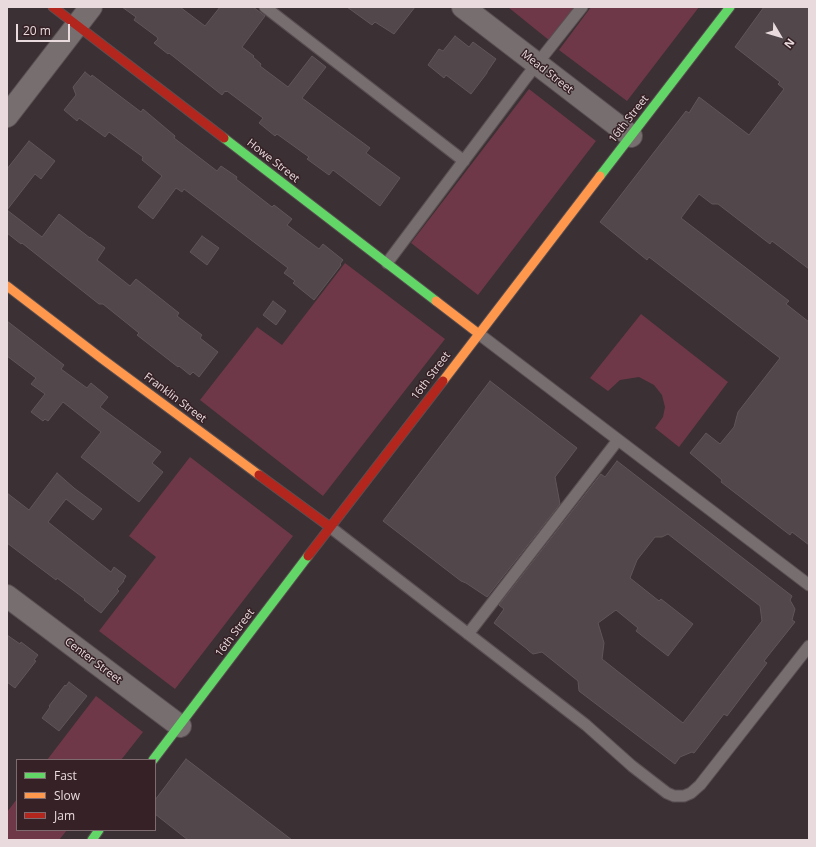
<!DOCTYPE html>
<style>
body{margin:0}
#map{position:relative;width:816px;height:847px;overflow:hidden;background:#3b3033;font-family:"Open Sans",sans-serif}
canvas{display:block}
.frame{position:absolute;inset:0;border:8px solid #e8dadd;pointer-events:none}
.legend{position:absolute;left:16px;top:759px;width:140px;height:72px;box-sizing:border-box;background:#352126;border:1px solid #7d6b6f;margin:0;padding:5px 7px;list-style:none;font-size:12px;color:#e8dadd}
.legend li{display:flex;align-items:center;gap:8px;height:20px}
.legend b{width:20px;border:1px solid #7d6b6f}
.north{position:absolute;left:760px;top:16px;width:40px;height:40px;-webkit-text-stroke:3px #352126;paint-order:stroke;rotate:128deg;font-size:11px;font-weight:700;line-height:16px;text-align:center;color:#e8dadd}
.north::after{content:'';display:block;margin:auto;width:14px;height:18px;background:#e8dadd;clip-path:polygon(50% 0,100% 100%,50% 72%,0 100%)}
.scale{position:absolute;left:16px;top:24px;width:54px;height:18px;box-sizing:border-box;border:2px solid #e8dadd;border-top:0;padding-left:5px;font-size:12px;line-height:14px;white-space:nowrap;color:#e8dadd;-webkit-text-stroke:3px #352126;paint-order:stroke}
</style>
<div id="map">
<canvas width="816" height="847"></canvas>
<div class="frame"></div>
<ul class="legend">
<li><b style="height:5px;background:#63d668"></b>Fast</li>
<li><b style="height:5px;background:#ff974d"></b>Slow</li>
<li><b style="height:5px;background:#b3261e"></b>Jam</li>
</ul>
<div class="north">N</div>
<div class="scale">20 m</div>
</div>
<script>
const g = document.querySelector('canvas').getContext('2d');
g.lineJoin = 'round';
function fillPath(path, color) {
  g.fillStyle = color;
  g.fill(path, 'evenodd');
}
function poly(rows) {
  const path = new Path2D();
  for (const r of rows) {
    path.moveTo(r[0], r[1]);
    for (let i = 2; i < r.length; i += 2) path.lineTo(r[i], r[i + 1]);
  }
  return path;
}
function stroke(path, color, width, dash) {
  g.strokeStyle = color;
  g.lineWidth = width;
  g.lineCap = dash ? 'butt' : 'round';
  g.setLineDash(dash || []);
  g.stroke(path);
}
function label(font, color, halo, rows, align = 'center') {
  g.font = font + ' "Open Sans",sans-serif';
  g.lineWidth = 3;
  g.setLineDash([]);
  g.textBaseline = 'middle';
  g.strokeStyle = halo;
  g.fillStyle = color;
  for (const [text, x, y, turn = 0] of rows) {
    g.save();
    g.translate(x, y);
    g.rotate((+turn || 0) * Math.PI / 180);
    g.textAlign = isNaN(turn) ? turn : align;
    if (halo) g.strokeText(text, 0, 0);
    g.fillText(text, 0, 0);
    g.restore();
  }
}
fillPath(poly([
 [508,7,577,7,550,41],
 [591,7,699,7,627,101,559,50],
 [529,89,596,141,478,295,411,243],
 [345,263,445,339,323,496,200,400,257,327,282,345],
 [641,314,728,382,679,447,655,428,663,417,665,407,662,395,654,385,639,377,620,380,608,391,590,378],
 [190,457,293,536,175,689,99,631,156,557,129,536],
 [96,696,143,732,121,760,47,760],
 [17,799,17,830,67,830,59,840,7,840,7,812]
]), '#6e3849');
const building = poly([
 [122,7,180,7,205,26,220,7,253,7,265,16,242,47,254,56,253,57,261,64,260,66,288,87,312,56,326,67,302,98,370,148,366,153,400,178,380,206,333,170,329,175,307,159,309,157,277,134,275,136,259,123,263,118,227,91,226,92,225,91,222,95,169,53,168,54,154,43,158,39,157,37,134,20,136,17,122,7],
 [347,7,415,7,394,34,375,22,372,25,347,7],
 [764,7,809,7,809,269,772,241,770,244,718,204,712,204,699,194,681,218,789,301,786,304,809,322,809,545,792,532,790,535,721,482,722,480,690,453,706,433,720,444,734,427,738,412,780,358,649,257,647,260,600,222,686,111,689,113,699,97,749,135,784,89,778,84,780,82,735,47,764,7],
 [455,36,469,47,473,42,496,59,487,72,487,73,471,94,446,75,444,78,428,65,439,49,443,51,455,36],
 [85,72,91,77,92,75,141,112,143,109,175,136,174,138,217,171,221,166,237,177,236,179,272,207,274,205,292,219,287,225,319,249,323,244,343,260,340,264,341,265,314,300,293,283,295,281,284,273,288,268,184,189,182,192,176,188,153,219,138,207,162,176,142,160,143,157,109,132,105,137,79,118,77,121,64,110,76,95,73,87,85,72],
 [29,141,55,161,41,179,35,174,7,210,42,237,59,214,90,238,90,237,105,248,97,260,130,286,136,279,179,313,177,316,202,335,200,338,218,352,199,377,193,372,190,375,179,366,178,367,137,335,139,333,103,304,99,304,22,243,21,244,7,233,7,169,29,141],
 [202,236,219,248,207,265,190,252,202,236],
 [273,301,286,311,276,325,263,315,273,301],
 [7,321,64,365,61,369,87,388,91,383,108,397,100,407,161,452,152,463,163,472,139,502,81,457,101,432,63,402,48,421,45,419,43,421,31,412,45,394,31,384,36,378,7,356,7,321],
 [490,381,577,448,555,477,560,504,487,597,466,583,461,581,383,521,490,381],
 [617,461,792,596,790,600,795,609,792,620,795,622,764,661,767,663,727,716,724,714,694,753,692,752,680,757,675,764,579,691,578,681,542,652,533,654,529,651,527,649,494,623,504,609,499,605,601,474,605,477,617,461],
 [668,534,760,606,762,621,683,723,602,659,604,643,598,623,616,610,638,628,636,631,668,656,693,624,661,599,659,601,630,578,637,560,655,537,662,537,668,534],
 [57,473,74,488,102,509,93,520,66,499,48,522,111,572,114,567,126,576,123,581,124,581,117,589,119,591,101,613,84,600,85,599,57,578,56,580,7,543,7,493,29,510,57,473],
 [7,635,20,644,21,642,38,655,34,660,36,661,15,688,7,682,7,635],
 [69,682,87,696,59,731,42,718,50,707,49,706,65,685,66,686,69,682],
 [186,759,292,840,188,840,155,814,155,800,186,759]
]);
fillPath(building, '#52484b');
stroke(building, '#605659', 1);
const lane = poly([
 [265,7,464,161],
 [387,263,525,79,582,7],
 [479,334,809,585],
 [330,527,586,725,632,766,667,793,674,796,684,796,691,793,700,785,809,646],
 [468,634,618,440]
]);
const street = poly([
 [463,7,631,136],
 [7,116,91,7],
 [7,596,180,726]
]);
const fast = poly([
 [224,138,436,301],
 [600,176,730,7],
 [153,760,308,556],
 [92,840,99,830]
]);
const slow = poly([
 [7,286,101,358,259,475],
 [436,301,479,334],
 [443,381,600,176]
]);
const jam = poly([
 [53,7,224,138],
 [259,475,330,527],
 [308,556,443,381]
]);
stroke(lane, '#594f52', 13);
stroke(street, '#594f52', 24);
stroke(fast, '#594f52', 11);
stroke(slow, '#594f52', 11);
stroke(jam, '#594f52', 11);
stroke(lane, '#776e70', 11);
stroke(street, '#776e70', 22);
stroke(fast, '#63d668', 9);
stroke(slow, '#ff974d', 9);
stroke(jam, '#b3261e', 9);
label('11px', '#e8dadd', '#352126', [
 ["Mead Street",547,72,38],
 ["16th Street",629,119,-52],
 ["Howe Street",273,161,38],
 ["16th Street",431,376,-53],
 ["Franklin Street",175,398,37],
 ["16th Street",235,633,-53],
 ["Center Street",93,661,37]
]);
</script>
